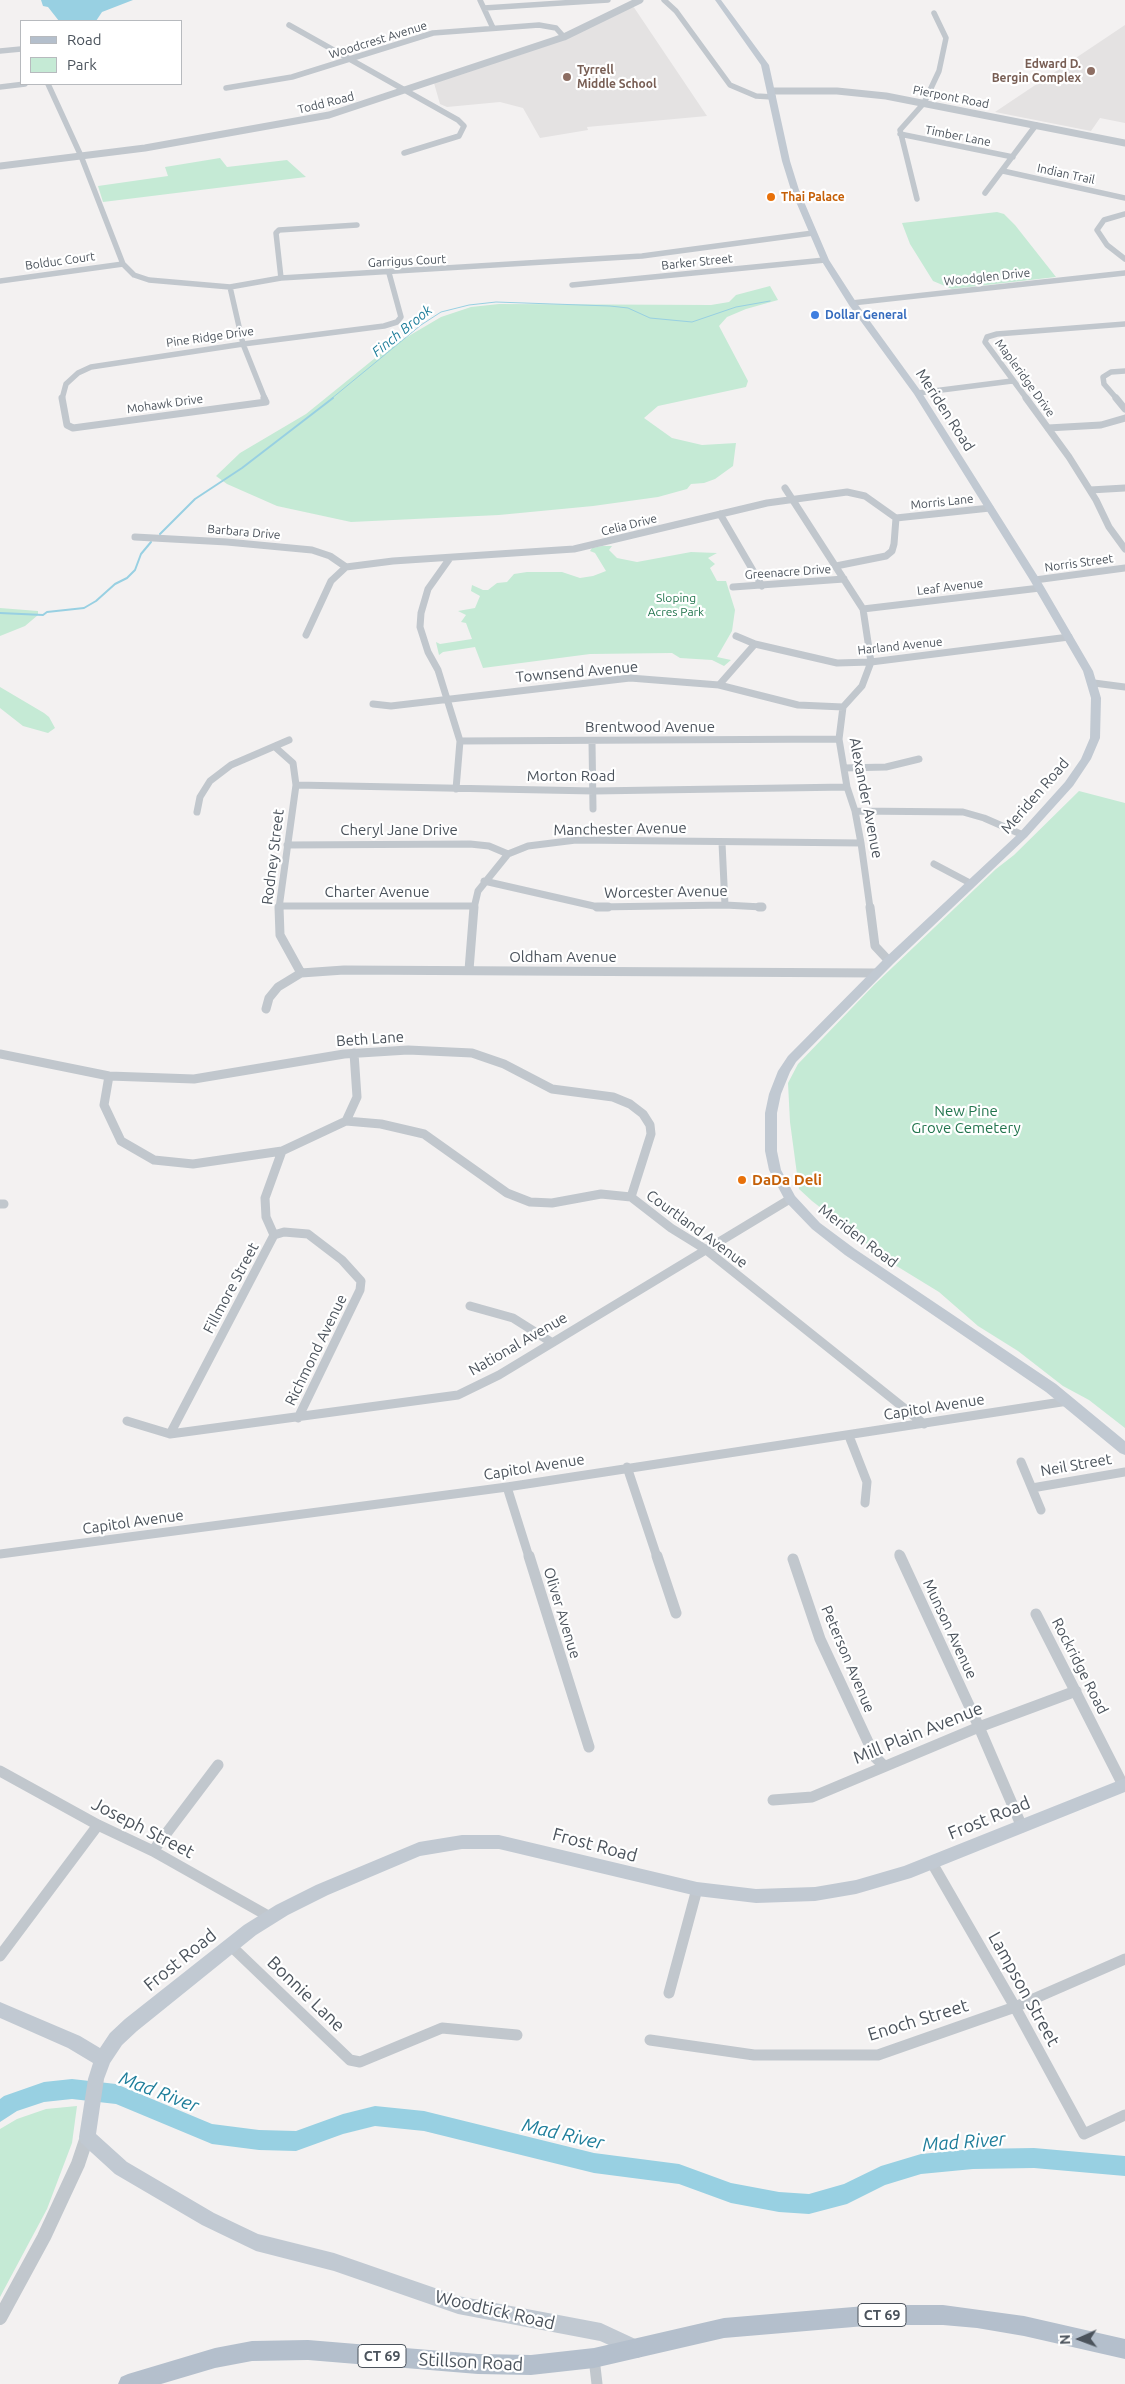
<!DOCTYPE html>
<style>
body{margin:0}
#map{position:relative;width:1125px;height:2384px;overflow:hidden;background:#f3f1f1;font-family:Ubuntu,sans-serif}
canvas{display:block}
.legend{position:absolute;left:20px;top:20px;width:162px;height:65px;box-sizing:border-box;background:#fff;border:1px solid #b7babe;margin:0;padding:6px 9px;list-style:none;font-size:15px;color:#4b535c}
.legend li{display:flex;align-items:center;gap:10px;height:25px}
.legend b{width:25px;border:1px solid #b7babe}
.north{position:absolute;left:1055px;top:2314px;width:50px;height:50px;-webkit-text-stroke:4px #fff;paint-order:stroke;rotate:268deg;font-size:14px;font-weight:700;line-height:20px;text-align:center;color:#4b535c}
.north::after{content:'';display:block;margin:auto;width:18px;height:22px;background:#4b535c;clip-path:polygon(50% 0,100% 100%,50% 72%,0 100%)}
</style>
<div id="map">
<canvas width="1125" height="2384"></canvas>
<ul class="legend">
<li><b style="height:6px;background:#b4bfcc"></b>Road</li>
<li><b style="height:14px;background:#c5ead5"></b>Park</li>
</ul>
<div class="north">N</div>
</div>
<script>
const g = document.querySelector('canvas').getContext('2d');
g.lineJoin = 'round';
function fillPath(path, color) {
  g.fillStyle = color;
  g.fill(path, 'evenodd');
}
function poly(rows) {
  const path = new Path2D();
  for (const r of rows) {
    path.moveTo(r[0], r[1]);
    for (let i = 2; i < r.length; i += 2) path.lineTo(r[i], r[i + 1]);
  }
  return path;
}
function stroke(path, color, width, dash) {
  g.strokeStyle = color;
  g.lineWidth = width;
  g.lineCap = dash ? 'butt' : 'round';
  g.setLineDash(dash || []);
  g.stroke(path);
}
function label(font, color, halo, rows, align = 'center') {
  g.font = font + ' Ubuntu,sans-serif';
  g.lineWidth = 4.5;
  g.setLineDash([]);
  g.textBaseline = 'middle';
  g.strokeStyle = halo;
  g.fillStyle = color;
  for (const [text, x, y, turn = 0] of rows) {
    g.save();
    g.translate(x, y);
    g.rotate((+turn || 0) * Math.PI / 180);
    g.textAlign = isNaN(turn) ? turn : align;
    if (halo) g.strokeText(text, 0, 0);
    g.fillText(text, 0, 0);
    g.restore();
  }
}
fillPath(poly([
 [633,6,707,116,587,127,588,130,540,138,523,108,500,102,447,107,440,104,434,83,567,38],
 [1125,25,1125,123,1100,118,1091,131,995,112]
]), '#e4e2e2');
fillPath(poly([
 [220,158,227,167,287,160,306,177,103,202,98,186,168,176,165,167],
 [997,212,1004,214,1015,225,1056,277,952,289,933,281,910,244,902,223],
 [770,286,778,300,746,309,727,317,719,326,748,381,746,387,658,406,644,418,672,438,702,445,736,443,733,466,715,479,704,483,691,484,687,489,658,497,593,506,499,515,351,522,277,506,227,484,216,476,240,453,306,414,385,350,441,317,471,307,499,304,711,305,729,302,736,295],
 [602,546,612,546,609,550,617,558,637,562,691,552,717,553,708,558,715,564,710,568,717,581,726,581,735,610,732,631,717,657,731,660,724,666,712,660,680,658,672,653,590,654,483,668,475,647,443,652,439,655,436,642,440,644,472,639,466,623,461,622,466,615,458,611,475,608,480,596,471,591,472,585,483,590,488,590,497,583,507,582,514,574,527,572,562,572,580,578,593,576,606,571,595,553,590,551,592,548],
 [0,608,38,611,38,615,25,626,0,636],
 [0,687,44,713,49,717,55,728,48,733,23,726,0,708],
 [1079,791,1125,803,1125,1428,1089,1400,1063,1386,1018,1351,978,1326,939,1292,890,1262,812,1201,799,1189,790,1122,788,1083,798,1064,874,985,996,869,1014,855],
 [77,2106,72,2143,47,2209,0,2297,0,2129,17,2119,46,2109]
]), '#c5ead5');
fillPath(poly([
 [41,0,133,0,102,12,96,21,59,21,48,7,43,6]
]), '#98d0e2');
stroke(poly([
 [331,399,421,325,441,312,469,305,496,302,610,306,628,308,650,318,692,322,736,307,770,301]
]), '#98d0e2', 1);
stroke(poly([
 [160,534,195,499,242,468,333,398],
 [0,613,43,615,47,612,84,608,96,601,115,584,127,578,135,570,141,554,151,542]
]), '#98d0e2', 2);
fillPath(poly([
 [72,2079,116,2084,212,2124,259,2130,296,2131,343,2114,375,2106,424,2111,594,2153,679,2164,731,2183,779,2192,809,2194,844,2184,881,2166,921,2154,973,2149,1034,2148,1125,2156,1125,2176,1034,2168,973,2169,921,2174,885,2185,847,2204,809,2214,779,2212,731,2203,679,2184,594,2173,424,2131,375,2126,343,2134,296,2151,259,2150,212,2144,116,2104,72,2099,44,2102,17,2111,0,2122,0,2099,4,2096,44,2082,72,2079]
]), '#98d0e2');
stroke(poly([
 [480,0,493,28],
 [664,0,676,11,730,85,756,96,773,97],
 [484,8,608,0],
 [289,25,458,120,464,126,459,136,404,153],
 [0,51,21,49],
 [48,84,81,156,123,264,134,275,149,280,230,287,281,278,642,256,813,233],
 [0,87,25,84],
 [226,88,292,77,433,33,539,25,556,28,564,37],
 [900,134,1013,157],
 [1003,171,1125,198],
 [985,193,1036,125],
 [917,199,900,130,924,103,939,71,946,38,934,13],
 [1125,214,1104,220,1097,230,1107,245,1125,259],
 [281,278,276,233,279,230,357,225],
 [0,281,123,264],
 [572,285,825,260],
 [230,287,243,344],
 [852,303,1125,273],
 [243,344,265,399],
 [243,344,384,326,397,322,401,317,389,273],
 [918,393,1012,381],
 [62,399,66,384,78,373,91,367,243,344],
 [1027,399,985,342,987,337,997,334,1125,324],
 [1117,399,1104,384,1103,377,1111,372,1125,371]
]), '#c1c7cd', 5.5);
stroke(poly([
 [62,398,67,425,73,428,266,402,264,398],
 [1026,398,1069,457,1096,500,1109,527,1125,549],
 [1116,398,1125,409],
 [1048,428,1101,425,1125,418],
 [785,488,863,609,871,662,862,686,843,707,839,739,847,787,855,811,861,843,870,908],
 [1090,490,1125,488],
 [720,514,762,586],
 [896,518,990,508],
 [135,537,227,542,312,550,330,556,346,567],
 [450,558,428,589,421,613,420,627,428,652,438,670,460,741,456,789],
 [1035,580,1125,568],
 [733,587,844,579],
 [863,609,1040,588],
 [306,635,331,581,346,567,393,561,574,549,767,503,847,492,865,496,896,518,894,544,892,551,886,556,836,566],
 [736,636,755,644,837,663,871,662,1069,637],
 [1094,683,1125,687],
 [719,685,755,644],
 [373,704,391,706,630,678,719,685,798,705,843,707],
 [460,741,839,739],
 [592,742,593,809],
 [275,747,293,763,296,785,279,908],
 [844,768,886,767,919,759],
 [296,785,594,791,847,787],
 [855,811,963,812,984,818,1023,835],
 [197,812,200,797,210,781,231,765,289,740],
 [722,843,725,905],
 [287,845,470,844,489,846,508,854],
 [934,864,970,883],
 [484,881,598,907,725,905,762,907],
 [279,906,474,906],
 [474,908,478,891,508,854,528,846,576,840,861,843]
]), '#c1c7cd', 7);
stroke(poly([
 [279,907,280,935,301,973],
 [597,907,608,907],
 [759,907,762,907],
 [870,907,875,946,889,961],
 [469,970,474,907],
 [266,1009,269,998,278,987,301,973,344,970,876,973],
 [0,1054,109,1076,194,1079,344,1054,408,1050,472,1053,504,1064,552,1089,613,1097,630,1104,643,1114,650,1125,651,1134,631,1197],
 [109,1076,104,1105,121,1141,154,1160,193,1164,282,1151,346,1121,381,1124,424,1134,507,1193,530,1202,552,1203,601,1194,631,1197,671,1228,705,1249,924,1424],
 [346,1121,357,1097,354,1053],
 [0,1204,4,1204],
 [274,1235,284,1232,308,1234,342,1260,361,1281,360,1290,298,1418],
 [470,1306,513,1318,551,1342],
 [127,1421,170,1434,458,1395,499,1375,790,1199],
 [170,1434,274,1235,266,1217,265,1198,282,1151],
 [849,1436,867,1482,865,1503],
 [1021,1462,1041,1510],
 [627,1467,657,1557],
 [507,1487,529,1557],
 [1032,1488,1125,1472],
 [0,1554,507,1487,1068,1401],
 [899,1554,900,1557]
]), '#c1c7cd', 9);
stroke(poly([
 [529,1556,589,1747],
 [657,1556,676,1613],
 [900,1556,979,1727,1022,1827],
 [793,1559,820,1639,875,1757,884,1766],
 [1036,1614,1123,1785],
 [0,1771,98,1825,153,1851,270,1917],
 [773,1800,812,1797,979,1727,1076,1691],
 [153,1851,218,1765],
 [932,1863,1015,2007,1084,2134,1125,2115],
 [230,1945,350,2060,360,2062,442,2028,517,2035],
 [0,1956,98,1825],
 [669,1993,697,1889],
 [650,2040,754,2055,878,2055,1015,2007,1125,1959],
 [594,2358,597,2384]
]), '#c1c7cd', 11);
stroke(poly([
 [772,91,837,91,886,96,1125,143],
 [0,166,145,148,329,115,564,37,640,0]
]), '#c1c7cd', 7);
stroke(poly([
 [0,2318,44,2237,78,2164,87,2137]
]), '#c1c7cd', 14);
fillPath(poly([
 [715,0,721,0,769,65,790,161,799,190,829,260,856,302,922,393,1040,580,1093,671,1101,698,1100,738,1091,759,1073,786,1027,837,893,964,796,1062,790,1072,781,1094,777,1113,777,1151,781,1170,795,1196,820,1223,855,1249,1056,1384,1125,1441,1125,1455,1120,1453,1046,1392,845,1255,812,1229,786,1202,769,1170,765,1151,765,1113,769,1094,778,1071,788,1056,885,958,1019,833,1065,782,1081,759,1090,738,1091,698,1083,671,1030,580,914,394,849,305,821,260,791,190,782,161,761,65,715,0],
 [1125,1778,1125,1792,911,1878,856,1894,815,1901,756,1903,697,1896,499,1849,462,1849,420,1856,328,1895,288,1915,256,1935,137,2031,122,2045,110,2063,104,2079,96,2134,127,2162,214,2213,258,2234,334,2253,458,2296,601,2323,644,2343,647,2349,644,2355,638,2358,600,2341,458,2314,334,2271,256,2251,202,2225,115,2174,81,2143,79,2137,88,2079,93,2063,68,2048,0,2018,0,2002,80,2036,100,2048,110,2033,125,2019,244,1925,276,1905,316,1885,419,1842,462,1835,499,1835,697,1882,756,1889,815,1887,856,1880,904,1866,1125,1778]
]), '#c1c9d2');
fillPath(poly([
 [877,2305,943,2305,1024,2316,1125,2339,1125,2359,1024,2336,977,2328,943,2325,877,2325,724,2338,594,2368,531,2375,478,2374,308,2360,252,2361,215,2368,161,2384,118,2384,121,2377,128,2374,215,2348,252,2341,308,2340,478,2354,531,2355,594,2348,724,2318,877,2305]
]), '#b4bfcc');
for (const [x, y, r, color] of [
 [1091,71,5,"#8d6e63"],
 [567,77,5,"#8d6e63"],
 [771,197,5,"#e8710a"],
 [815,315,5,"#3f7fe0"],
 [742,1180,5,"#e8710a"]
]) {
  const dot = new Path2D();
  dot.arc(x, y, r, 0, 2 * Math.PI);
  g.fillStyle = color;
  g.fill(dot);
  stroke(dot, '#fff', 2);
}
label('12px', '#4b535c', '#fff', [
 ["Woodcrest Avenue",378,40,-17],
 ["Pierpont Road",951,97,11],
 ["Todd Road",326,103,-14],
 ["Timber Lane",958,136,11],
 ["Indian Trail",1066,174,12],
 ["Bolduc Court",60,261,-8],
 ["Garrigus Court",407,261,-3],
 ["Barker Street",697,262,-6],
 ["Woodglen Drive",987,277,-6],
 ["Pine Ridge Drive",210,337,-8],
 ["Mapleridge Drive",1025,378,54],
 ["Mohawk Drive",165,404,-8],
 ["Morris Lane",942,502,-6],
 ["Celia Drive",629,525,-14],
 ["Barbara Drive",244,532,5],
 ["Norris Street",1079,563,-8],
 ["Greenacre Drive",788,572,-4],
 ["Leaf Avenue",950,587,-7],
 ["Harland Avenue",900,646,-6]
]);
label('bold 12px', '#785e54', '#fff', [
 ["Edward D.",1081,64],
 ["Bergin Complex",1081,78],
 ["Tyrrell",577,70,"left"],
 ["Middle School",577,84,"left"]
], 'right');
label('bold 12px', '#c56008', '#fff', [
 ["Thai Palace",781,197]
], 'left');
label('bold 12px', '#366cbe', '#fff', [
 ["Dollar General",825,315]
], 'left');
label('12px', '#23754e', '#fff', [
 ["Sloping",676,598],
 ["Acres Park",676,612]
]);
label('italic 14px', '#1f7e9b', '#fff', [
 ["Finch Brook",402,331,-39]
]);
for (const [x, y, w] of [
 [882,2315,48],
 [382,2356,48]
]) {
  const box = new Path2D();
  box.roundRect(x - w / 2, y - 11.5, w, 23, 4);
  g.fillStyle = '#fff';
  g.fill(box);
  stroke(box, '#4b535c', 1);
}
label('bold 14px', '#4b535c', null, [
 ["CT 69",882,2315],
 ["CT 69",382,2356]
]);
label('15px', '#4b535c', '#fff', [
 ["Meriden Road",945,410,57],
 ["Townsend Avenue",577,672,-5],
 ["Brentwood Avenue",650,727],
 ["Morton Road",571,776],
 ["Meriden Road",1035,796,-49],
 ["Alexander Avenue",866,798,79],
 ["Manchester Avenue",620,829,-1],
 ["Cheryl Jane Drive",399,830],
 ["Rodney Street",273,857,-83],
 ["Charter Avenue",377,892],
 ["Worcester Avenue",666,892,-1],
 ["Oldham Avenue",563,957],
 ["Beth Lane",370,1039,-4],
 ["Courtland Avenue",697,1229,36],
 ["Meriden Road",858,1236,37],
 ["Fillmore Street",231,1288,-62],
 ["National Avenue",518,1344,-30],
 ["Richmond Avenue",316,1350,-64],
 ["Capitol Avenue",934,1407,-9],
 ["Neil Street",1076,1465,-10],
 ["Capitol Avenue",534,1467,-9],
 ["Capitol Avenue",133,1522,-8],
 ["Oliver Avenue",562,1613,73],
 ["Munson Avenue",950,1629,65],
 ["Peterson Avenue",848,1659,67],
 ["Rockridge Road",1080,1666,63]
]);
label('15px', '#23754e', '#fff', [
 ["New Pine",966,1111],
 ["Grove Cemetery",966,1128]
]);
label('bold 15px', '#c56008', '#fff', [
 ["DaDa Deli",752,1180]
], 'left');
label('18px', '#4b535c', '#fff', [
 ["Mill Plain Avenue",918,1733,-22],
 ["Frost Road",989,1818,-22],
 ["Joseph Street",143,1828,27],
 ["Frost Road",595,1845,15],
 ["Frost Road",180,1960,-39],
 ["Lampson Street",1024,1989,61],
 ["Bonnie Lane",306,1994,44],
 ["Enoch Street",918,2020,-17],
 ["Woodtick Road",495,2310,13],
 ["Stillson Road",471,2362,3]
]);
label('italic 19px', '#1f7e9b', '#fff', [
 ["Mad River",159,2092,21],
 ["Mad River",563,2134,13],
 ["Mad River",964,2142,-4]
]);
</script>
